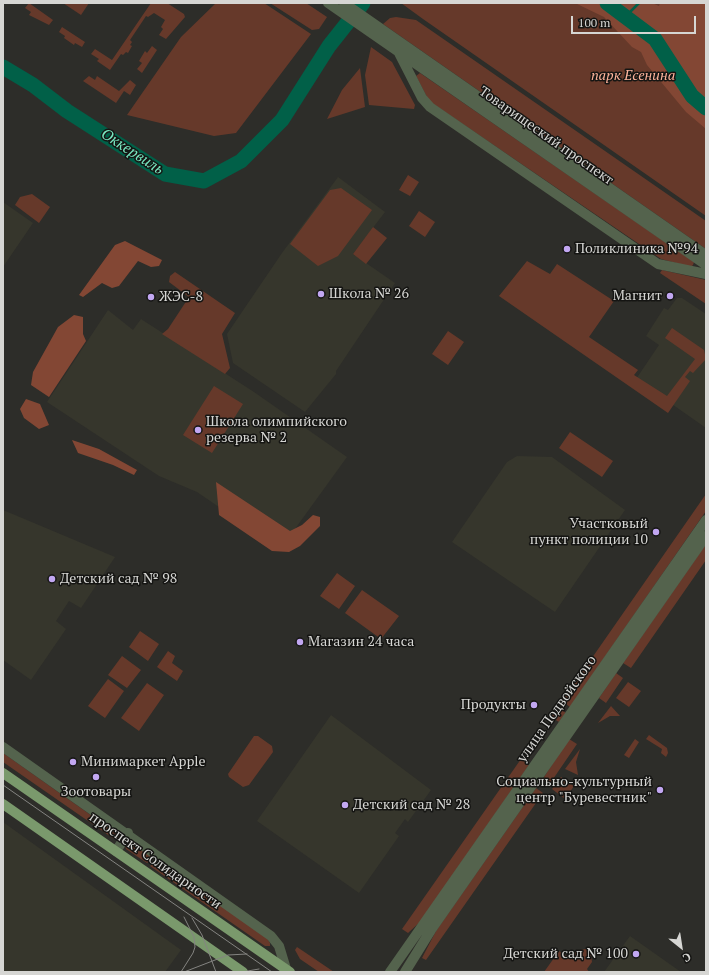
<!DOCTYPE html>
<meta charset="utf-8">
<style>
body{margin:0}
#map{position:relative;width:709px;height:975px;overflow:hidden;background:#2d2d29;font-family:"PT Serif",serif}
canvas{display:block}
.frame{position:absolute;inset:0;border:4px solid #d6d6d3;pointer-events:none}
.north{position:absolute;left:661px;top:927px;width:40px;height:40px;-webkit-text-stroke:3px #151513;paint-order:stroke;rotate:150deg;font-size:11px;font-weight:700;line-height:16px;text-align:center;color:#d6d6d3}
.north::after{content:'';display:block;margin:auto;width:14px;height:18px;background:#d6d6d3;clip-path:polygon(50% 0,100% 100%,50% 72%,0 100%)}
.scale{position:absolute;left:571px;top:16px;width:125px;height:18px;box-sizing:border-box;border:2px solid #d6d6d3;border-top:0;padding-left:5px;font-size:12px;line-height:14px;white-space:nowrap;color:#d6d6d3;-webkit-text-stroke:3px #151513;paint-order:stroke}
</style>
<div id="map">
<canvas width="709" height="975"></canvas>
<div class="frame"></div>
<div class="north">С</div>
<div class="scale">100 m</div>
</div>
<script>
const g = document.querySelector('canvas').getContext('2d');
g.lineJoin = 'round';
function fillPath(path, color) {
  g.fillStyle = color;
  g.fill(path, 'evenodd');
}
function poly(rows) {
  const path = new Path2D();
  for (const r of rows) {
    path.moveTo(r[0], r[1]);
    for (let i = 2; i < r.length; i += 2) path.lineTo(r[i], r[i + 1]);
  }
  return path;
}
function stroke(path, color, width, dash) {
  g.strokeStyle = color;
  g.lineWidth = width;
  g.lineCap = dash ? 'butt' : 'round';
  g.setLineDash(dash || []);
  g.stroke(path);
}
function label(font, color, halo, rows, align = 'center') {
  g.font = font + ' "PT Serif",serif';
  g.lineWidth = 3;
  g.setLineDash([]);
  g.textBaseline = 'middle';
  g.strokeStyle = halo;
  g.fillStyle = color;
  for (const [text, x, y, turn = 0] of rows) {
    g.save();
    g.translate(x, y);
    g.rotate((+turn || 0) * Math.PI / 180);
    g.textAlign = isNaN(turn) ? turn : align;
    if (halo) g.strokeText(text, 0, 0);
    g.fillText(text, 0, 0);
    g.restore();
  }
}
fillPath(poly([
 [338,177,385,212,353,254,395,283,336,371,336,374,305,412,233,363,227,334,282,253],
 [3,202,33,223,3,267],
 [677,298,682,298,706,314,706,428,636,379,659,345,646,336,664,308,668,310],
 [108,310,133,330,141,319,254,392,347,457,287,540,270,542,197,492,159,476,47,402],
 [517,456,552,457,625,510,555,612,452,542,507,462],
 [3,510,115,557,81,608,69,601,56,621,66,629,31,680,3,660],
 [331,715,431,790,408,822,405,819,395,833,399,836,359,893,257,821],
 [3,822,181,950,165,972,3,972],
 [630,936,681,972,682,972,604,972]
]), '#36362c');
fillPath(poly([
 [29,3,53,20,49,25,29,15,31,12,25,8],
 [63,3,89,3,81,15],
 [151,3,167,3,184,14,185,17,166,39,159,35,163,29,161,27,165,20,154,13,148,17,146,16,130,40,132,42,130,45,132,46,128,53,126,52,123,55,121,54,110,70,97,61,99,59,91,54,95,49,112,60],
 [216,3,264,3,311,34,236,133,214,136,127,115,181,37],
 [270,3,306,3,327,17,319,29,312,30],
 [401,3,706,3,706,216,423,19],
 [396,17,416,20,706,221,706,249,383,24,390,18],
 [62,27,85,42,82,47,75,43,74,45,64,38,65,36,59,32],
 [152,46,157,50,142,73,137,69,142,63,139,61,145,51,147,53],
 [371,47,392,62,415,105,414,109,369,105,365,75],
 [360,68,365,107,327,119,342,90],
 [420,73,691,260,694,262,693,265,691,267,661,259,432,103,428,99,416,76],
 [89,76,95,80,97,76,119,91,130,80,136,85,130,95,124,91,116,103,83,81],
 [408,175,419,182,410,196,399,190],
 [341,188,372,210,338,256,318,266,290,244,330,190],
 [32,194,50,207,39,223,15,205,20,197],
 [419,211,435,222,425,237,409,226],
 [373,227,387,238,366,264,353,254],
 [527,261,550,274,557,264,614,301,589,337,638,370,634,375,667,396,695,359,665,338,672,328,704,350,706,359,693,373,690,371,685,377,690,381,668,413,499,296],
 [662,270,706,280,706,304,660,273],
 [175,272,235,313,222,334,230,368,225,374,162,334,168,329,189,297,169,282,170,276],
 [448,331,464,342,448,365,432,354],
 [214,386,243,404,212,453,183,435],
 [570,432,613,461,602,477,559,448],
 [706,494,706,511,570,707,562,701],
 [706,544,706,560,631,668,623,663],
 [337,573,355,586,339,609,320,596],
 [362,590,399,616,381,639,345,613],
 [140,631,159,644,148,661,129,647],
 [168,651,175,656,172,663,183,671,177,681,157,667],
 [122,656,141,670,127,688,108,675],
 [616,673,623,678,606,703,599,698],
 [108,679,124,691,105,718,88,706],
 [628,682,641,691,629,707,616,698],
 [147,683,164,695,139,731,121,718],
 [611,706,620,716,610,716,598,723],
 [558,707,566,713,559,722,551,717],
 [649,735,667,748,668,753,666,757,661,753,662,749,646,739],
 [254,736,258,736,272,746,273,752,249,785,243,787,229,777,228,774],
 [569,739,577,744,549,785,542,780],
 [635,739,639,742,629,758,624,755],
 [580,749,576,762,578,775,565,769],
 [3,753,119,835,119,838,114,839,3,762],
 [521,759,529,765,420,922,408,933,402,929],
 [561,777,574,786,565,799,552,789],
 [536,788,543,793,426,960,422,958,436,931],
 [127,842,130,842,154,858,147,863,126,849,125,845],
 [157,860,267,938,270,943,270,946,265,946,150,866],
 [297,947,303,951,334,972,319,972,300,959,295,950],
 [590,948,592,962,587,969,589,972,544,972,559,951,570,958,576,951]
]), '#66392a');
fillPath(poly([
 [575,3,652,3,659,6,660,3,706,3,706,129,686,112,647,65,641,52,632,47,604,17],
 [125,241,162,260,159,266,151,267,138,261,119,286,112,288,102,283,83,297,79,295,115,245],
 [74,315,83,317,83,334,86,341,49,397,31,385,33,372,58,327],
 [26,399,40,404,49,425,39,429,24,418,20,409],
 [72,440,99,449,137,470,134,475,113,465,78,453],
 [216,482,290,531,302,525,313,515,320,517,320,526,300,546,289,552,272,551,219,515]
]), '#834734');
stroke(poly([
 [625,17,639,3]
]), '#016048', 2.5);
stroke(poly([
 [607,3,655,39,692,96,706,108],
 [3,67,33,85,67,111,165,174,204,181,241,161,282,120,329,46,363,3]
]), '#016048', 15);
stroke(poly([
 [328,3,706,265],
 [344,3,706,255],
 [399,53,422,98,430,107,658,264,706,274],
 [3,747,271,936,279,946,286,969],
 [116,851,128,833],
 [390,972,706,520],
 [405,972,431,930,706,536]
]), '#54634d', 10);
stroke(poly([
 [3,773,290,972],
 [3,804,243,972]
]), '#7a996c', 10);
stroke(poly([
 [3,785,272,972],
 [192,918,202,935,216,972],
 [181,972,193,953,195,947,194,937,184,917],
 [184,972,228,955,247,954],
 [242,972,259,969]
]), '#848481', 1);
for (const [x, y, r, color] of [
 [567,249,4,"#c2a7f2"],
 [321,294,4,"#c2a7f2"],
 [670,296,4,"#c2a7f2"],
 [151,297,4,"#c2a7f2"],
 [198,430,4,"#c2a7f2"],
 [656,532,4,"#c2a7f2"],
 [52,579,4,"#c2a7f2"],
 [300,642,4,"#c2a7f2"],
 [534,705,4,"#c2a7f2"],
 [73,762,4,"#c2a7f2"],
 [96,777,4,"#c2a7f2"],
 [660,790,4,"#c2a7f2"],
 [345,805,4,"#c2a7f2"],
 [636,954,4,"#c2a7f2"]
]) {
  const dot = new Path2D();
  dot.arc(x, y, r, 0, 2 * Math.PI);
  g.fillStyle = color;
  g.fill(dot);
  stroke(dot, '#151513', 1.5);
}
label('italic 14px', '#fdb39b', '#151513', [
 ["парк Есенина",633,76]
]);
label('14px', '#d6d6d3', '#151513', [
 ["Товарищеский проспект",546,136,35],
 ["улица Подвойского",557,709,-55],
 ["проспект Солидарности",155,861,35]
]);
label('14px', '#d6d6d3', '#151513', [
 ["Поликлиника №94",575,249],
 ["Школа № 26",329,294],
 ["Магнит",662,296,"right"],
 ["ЖЭС-8",159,297],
 ["Школа олимпийского",206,422],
 ["резерва № 2",206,438],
 ["Участковый",648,524,"right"],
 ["пункт полиции 10",648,540,"right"],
 ["Детский сад № 98",60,579],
 ["Магазин 24 часа",308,642],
 ["Продукты",526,705,"right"],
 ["Минимаркет Apple",81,762],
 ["Социально-культурный",652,782,"right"],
 ["центр \"Буревестник\"",652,798,"right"],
 ["Зоотовары",96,792,"center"],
 ["Детский сад № 28",353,805],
 ["Детский сад № 100",628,954,"right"]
], 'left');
label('italic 15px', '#77e6bf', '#151513', [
 ["Оккервиль",132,152,33]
]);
</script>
